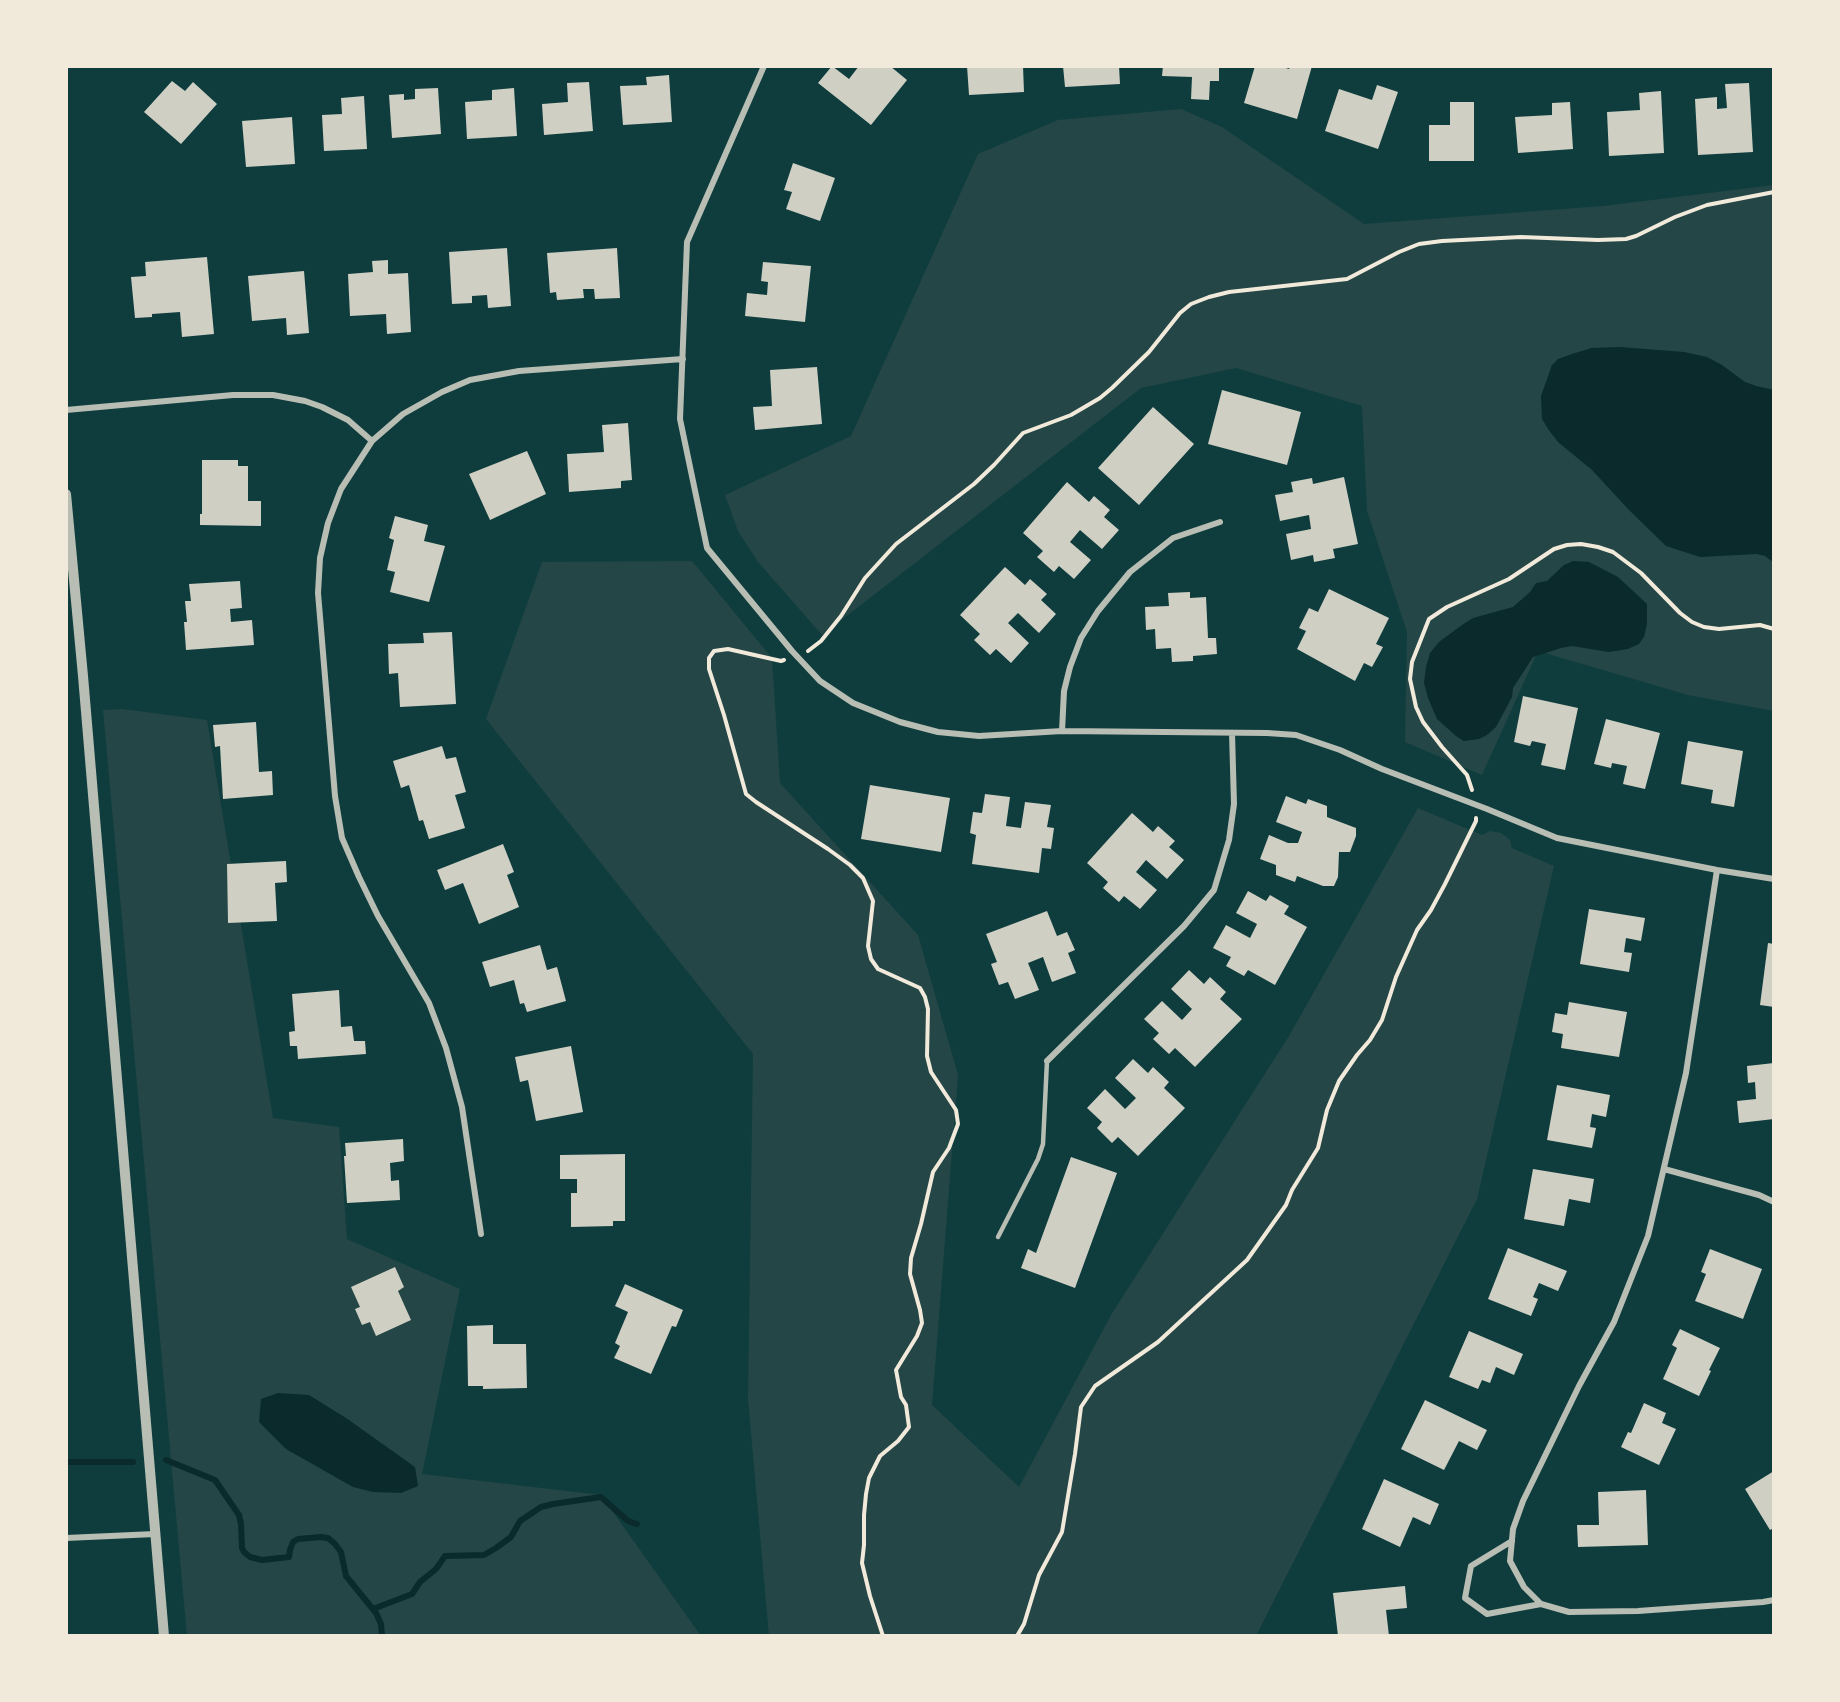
<!DOCTYPE html>
<style>
body{margin:0}
#map{position:relative;width:1840px;height:1702px;overflow:hidden;background:#0f3d3e;font-family:Overpass,sans-serif}
canvas{display:block}
.frame{position:absolute;inset:0;border:68px solid #f1e9da;pointer-events:none}
</style>
<div id="map">
<canvas width="1840" height="1702"></canvas>
<div class="frame"></div>
</div>
<script>
const g = document.querySelector('canvas').getContext('2d');
g.lineJoin = 'round';
function fillPath(path, color) {
  g.fillStyle = color;
  g.fill(path, 'evenodd');
}
function poly(rows) {
  const path = new Path2D();
  for (const r of rows) {
    path.moveTo(r[0], r[1]);
    for (let i = 2; i < r.length; i += 2) path.lineTo(r[i], r[i + 1]);
  }
  return path;
}
function stroke(path, color, width, dash) {
  g.strokeStyle = color;
  g.lineWidth = width;
  g.lineCap = dash ? 'butt' : 'round';
  g.setLineDash(dash || []);
  g.stroke(path);
}
fillPath(poly([
 [1181,109,1222,127,1364,224,1603,206,1774,185,1774,711,1688,695,1538,651,1482,775,1405,742,1407,632,1367,511,1362,406,1236,368,1141,388,822,635,758,562,738,531,725,495,851,436,978,154,1058,120],
 [692,561,772,658,780,783,918,935,958,1075,932,1405,1019,1487,1111,1315,1289,1036,1418,808,1482,835,1490,831,1501,833,1510,840,1512,848,1554,866,1477,1199,1256,1636,769,1636,748,1399,753,1054,486,719,542,562],
 [122,709,207,720,273,1118,339,1127,347,1239,460,1289,422,1474,601,1495,701,1636,187,1636,103,710]
]), '#244646');
fillPath(poly([
 [1620,347,1684,352,1707,357,1722,365,1745,382,1756,386,1774,390,1774,563,1765,556,1757,554,1700,557,1666,546,1629,510,1592,470,1558,442,1548,429,1542,419,1541,396,1552,365,1558,359,1575,353,1592,348],
 [1573,561,1589,562,1618,577,1647,604,1647,624,1644,637,1639,644,1628,649,1609,652,1572,646,1561,648,1533,657,1513,688,1512,697,1496,727,1487,735,1479,739,1464,741,1456,736,1437,719,1428,698,1424,683,1426,667,1430,653,1439,642,1462,625,1473,618,1513,607,1530,592,1536,583,1547,581,1564,565],
 [278,1393,309,1395,346,1418,415,1467,418,1486,401,1493,373,1492,353,1487,286,1449,259,1422,261,1399]
]), '#0a2a2b');
stroke(poly([
 [166,1460,215,1480,239,1515,241,1524,242,1548,244,1552,250,1557,262,1560,289,1557,290,1550,293,1542,298,1539,321,1537,328,1538,335,1544,341,1552,346,1576,376,1613,381,1624,382,1636],
 [66,1462,133,1462],
 [373,1609,412,1594,420,1582,436,1569,445,1556,484,1555,496,1548,511,1537,520,1521,541,1507,553,1504,601,1497,628,1521,637,1524]
]), '#0a2a2b', 6);
fillPath(poly([
 [832,66,849,79,859,66,890,66,907,80,871,125,818,83],
 [967,66,1023,66,1024,92,969,95],
 [1063,66,1119,66,1120,84,1065,87],
 [1163,66,1219,66,1219,81,1210,81,1209,100,1191,99,1192,77,1162,76],
 [1255,66,1280,66,1289,69,1290,66,1312,66,1297,119,1244,103],
 [669,75,672,122,623,125,620,86,647,85,646,77],
 [172,81,185,91,193,82,217,104,181,144,144,112],
 [589,82,593,131,544,135,542,104,568,102,567,83],
 [1749,83,1753,152,1698,155,1695,99,1717,97,1717,109,1727,108,1725,84],
 [1377,85,1398,92,1378,149,1325,131,1339,89,1372,100],
 [438,88,441,134,392,138,389,95,404,94,404,100,415,99,415,89],
 [514,88,517,136,467,139,465,102,492,100,492,90],
 [1661,91,1664,153,1609,156,1607,112,1640,110,1639,93],
 [364,96,367,149,324,151,322,115,342,114,341,98],
 [1450,102,1474,102,1474,161,1429,161,1429,125,1450,125],
 [1570,102,1573,149,1518,153,1515,117,1552,115,1552,103],
 [292,117,295,164,246,167,242,121],
 [793,163,835,178,820,221,786,209,792,192,784,190],
 [507,248,511,306,488,308,487,295,472,296,472,303,452,304,449,252],
 [617,248,620,298,595,299,594,289,583,289,584,298,557,300,556,292,550,293,547,253],
 [207,257,214,334,182,337,180,312,152,314,152,317,135,318,131,277,146,276,145,262],
 [388,260,388,274,408,273,411,332,387,334,386,314,350,316,348,274,373,272,372,261],
 [763,262,811,266,805,322,745,316,747,293,767,295,768,282,761,281],
 [304,271,309,333,287,335,286,318,252,321,248,276],
 [817,367,822,424,755,430,753,407,772,406,770,370],
 [1222,390,1301,412,1287,465,1208,444],
 [1153,407,1194,444,1139,505,1098,468],
 [628,423,632,480,621,481,621,488,569,492,567,454,604,452,602,425],
 [527,451,546,494,490,520,469,474],
 [202,460,238,460,238,466,248,466,248,501,261,501,261,526,200,525,200,514,202,514],
 [1344,477,1358,544,1333,549,1335,558,1314,562,1313,555,1291,560,1286,534,1311,529,1309,515,1280,521,1275,495,1293,492,1291,482,1312,478,1313,484],
 [1067,482,1089,502,1094,496,1110,510,1104,517,1119,530,1102,549,1080,530,1070,542,1091,560,1074,579,1059,566,1054,572,1037,557,1043,551,1023,533],
 [395,516,428,525,424,541,445,546,429,602,390,592,395,572,387,570,394,540,389,538],
 [1005,567,1025,585,1030,579,1047,594,1041,600,1056,614,1039,633,1018,613,1008,623,1029,643,1011,663,996,649,990,655,974,640,980,634,960,615],
 [240,581,242,608,230,609,231,622,252,620,254,645,186,650,184,622,187,622,185,601,191,601,189,584],
 [1329,589,1389,618,1376,644,1383,647,1372,667,1364,663,1355,681,1297,649,1306,631,1299,628,1309,608,1318,612],
 [1190,592,1190,598,1206,597,1208,638,1216,638,1217,654,1193,656,1193,661,1172,662,1171,648,1156,649,1155,629,1146,630,1145,607,1169,606,1168,593],
 [452,632,456,704,400,707,398,673,389,674,388,644,424,643,423,633],
 [1523,696,1578,708,1565,770,1541,765,1546,744,1532,741,1530,746,1514,742],
 [1606,719,1660,733,1645,789,1623,784,1627,766,1612,763,1611,768,1594,764],
 [256,722,259,772,272,771,273,795,223,799,220,746,215,747,213,725],
 [1688,741,1743,751,1734,807,1711,803,1713,790,1681,784],
 [442,746,446,759,456,757,466,792,455,795,465,828,429,839,423,820,419,821,409,785,401,788,393,761],
 [870,785,950,798,941,852,861,839],
 [985,794,1010,797,1006,826,1021,828,1025,802,1051,805,1047,827,1054,828,1051,849,1042,848,1039,873,972,864,976,835,970,833,973,812,982,813],
 [1286,796,1306,804,1308,799,1327,806,1327,817,1356,828,1356,836,1350,852,1339,852,1338,877,1334,886,1323,886,1297,876,1295,882,1276,875,1276,865,1260,859,1269,835,1288,843,1298,843,1302,832,1276,822],
 [1132,813,1153,832,1158,826,1175,841,1169,847,1184,860,1167,879,1146,860,1136,872,1157,890,1140,909,1124,896,1119,902,1103,888,1108,882,1087,863],
 [503,844,514,872,507,875,519,907,479,924,463,883,445,890,437,870],
 [286,861,287,882,275,883,277,921,228,923,227,864],
 [1248,891,1266,901,1270,895,1289,906,1284,914,1307,927,1275,985,1248,970,1244,976,1226,966,1231,957,1213,948,1226,925,1250,938,1257,924,1236,913],
 [1589,909,1645,918,1641,941,1626,938,1624,952,1632,953,1629,972,1580,964],
 [1047,911,1057,936,1067,932,1075,950,1068,953,1076,973,1052,982,1043,957,1028,963,1039,990,1015,999,1008,982,999,985,991,964,997,962,986,934],
 [1768,943,1774,944,1774,1007,1760,1005],
 [540,945,547,970,557,967,566,1001,527,1012,524,1003,520,1004,514,980,490,987,482,962],
 [1189,970,1204,984,1210,977,1226,992,1220,999,1242,1019,1195,1067,1175,1048,1169,1054,1153,1039,1159,1033,1144,1019,1162,1001,1182,1020,1192,1009,1171,989],
 [339,990,341,1027,352,1026,354,1041,365,1041,366,1054,298,1059,297,1046,290,1046,289,1032,295,1031,292,994],
 [1569,1002,1627,1012,1619,1057,1561,1048,1563,1034,1552,1032,1555,1013,1567,1015],
 [571,1046,583,1112,536,1121,528,1080,520,1082,515,1057],
 [1133,1059,1148,1073,1153,1067,1169,1082,1164,1088,1185,1108,1138,1156,1118,1137,1112,1143,1097,1128,1102,1122,1087,1108,1105,1089,1125,1109,1136,1098,1115,1078],
 [1774,1063,1774,1119,1739,1123,1737,1101,1756,1099,1755,1082,1748,1083,1747,1066],
 [1557,1085,1610,1095,1606,1117,1592,1114,1590,1127,1596,1128,1592,1148,1547,1140],
 [403,1139,404,1161,390,1163,391,1181,399,1180,400,1200,347,1203,344,1156,346,1156,345,1143],
 [625,1154,625,1221,613,1221,613,1226,571,1227,571,1193,577,1193,577,1179,560,1179,560,1155],
 [1071,1157,1117,1173,1075,1288,1021,1268,1028,1249,1036,1253],
 [1533,1169,1594,1179,1590,1203,1569,1199,1564,1226,1524,1219],
 [1508,1248,1567,1271,1558,1291,1539,1283,1533,1297,1538,1299,1531,1316,1488,1299],
 [1710,1249,1762,1269,1743,1319,1695,1301,1706,1274,1701,1272],
 [395,1267,404,1287,398,1291,411,1320,376,1336,370,1322,362,1325,355,1309,360,1307,351,1287],
 [625,1284,683,1310,676,1327,672,1326,651,1374,614,1358,620,1346,615,1343,628,1312,615,1306],
 [493,1325,493,1344,526,1344,527,1388,483,1389,483,1386,468,1386,467,1326],
 [1680,1329,1720,1348,1709,1370,1711,1371,1699,1396,1663,1379,1677,1348,1672,1345],
 [1469,1331,1523,1354,1514,1375,1496,1367,1490,1383,1482,1380,1478,1389,1449,1377],
 [1425,1400,1487,1430,1477,1450,1459,1441,1444,1470,1401,1449],
 [1644,1403,1666,1413,1662,1423,1676,1429,1659,1465,1621,1447,1628,1432,1631,1433],
 [1774,1471,1774,1528,1770,1530,1745,1489],
 [1384,1479,1439,1504,1430,1525,1413,1517,1400,1547,1362,1529],
 [1646,1490,1648,1545,1578,1547,1577,1525,1599,1525,1598,1492],
 [1405,1586,1407,1608,1386,1610,1389,1636,1338,1636,1333,1593]
]), '#cfcfc3');
stroke(poly([
 [808,651,821,641,841,616,865,578,896,544,974,484,994,465,1023,433,1071,415,1100,398,1112,388,1149,352,1180,313,1191,304,1209,297,1229,292,1347,279,1399,252,1419,244,1442,241,1521,237,1598,240,1626,239,1636,236,1675,217,1707,205,1774,192],
 [784,660,781,661,728,649,714,651,709,658,709,669,724,715,746,794,756,802,828,849,850,865,863,878,873,901,868,946,871,959,878,969,920,988,925,997,928,1009,927,1056,931,1072,956,1110,958,1124,949,1148,933,1172,921,1224,911,1258,910,1274,920,1310,922,1323,917,1336,896,1370,901,1397,906,1405,909,1427,898,1441,880,1456,869,1478,866,1494,864,1515,864,1545,862,1563,870,1596,883,1636],
 [1472,790,1467,775,1442,747,1423,722,1416,707,1410,679,1412,662,1429,619,1447,607,1509,579,1554,549,1567,545,1581,544,1598,547,1613,552,1641,573,1680,613,1692,622,1704,627,1719,629,1760,625,1774,629],
 [1017,1636,1024,1624,1039,1575,1062,1532,1075,1454,1081,1407,1095,1386,1158,1342,1247,1260,1286,1205,1292,1190,1318,1148,1327,1110,1339,1081,1357,1055,1370,1040,1382,1020,1396,977,1417,930,1431,910,1445,884,1476,821,1476,818]
]), '#f1e9da', 4);
stroke(poly([
 [998,1237,1038,1159,1043,1144,1047,1061]
]), '#b8beb3', 4.5);
stroke(poly([
 [764,66,687,242,680,419,707,548,792,651,820,681,853,703,900,722,938,732,979,736,1062,731,1267,733,1296,735,1340,750,1382,769,1487,809,1557,838,1717,870,1774,879],
 [66,410,233,395,273,395,305,401,322,407,348,420,372,441],
 [1062,731,1064,691,1070,667,1081,638,1098,611,1130,572,1173,538,1220,522],
 [1717,870,1686,1073,1648,1236,1614,1322,1579,1386,1523,1501,1513,1529,1510,1561,1524,1587,1541,1604,1569,1612,1638,1611,1763,1602,1774,1600],
 [1047,1061,1184,926,1214,890,1229,840,1234,804,1232,733],
 [1664,1169,1759,1195,1774,1202],
 [481,1234,462,1107,446,1048,429,1003,378,916,359,877,342,838,335,796,318,593,320,558,328,523,341,489,372,441,403,414,442,392,470,380,519,371,683,359],
 [66,1538,155,1534],
 [1512,1541,1471,1566,1465,1598,1487,1614,1541,1604]
]), '#b8beb3', 6);
stroke(poly([
 [66,494,83,676,164,1636]
]), '#b8beb3', 10);
</script>
